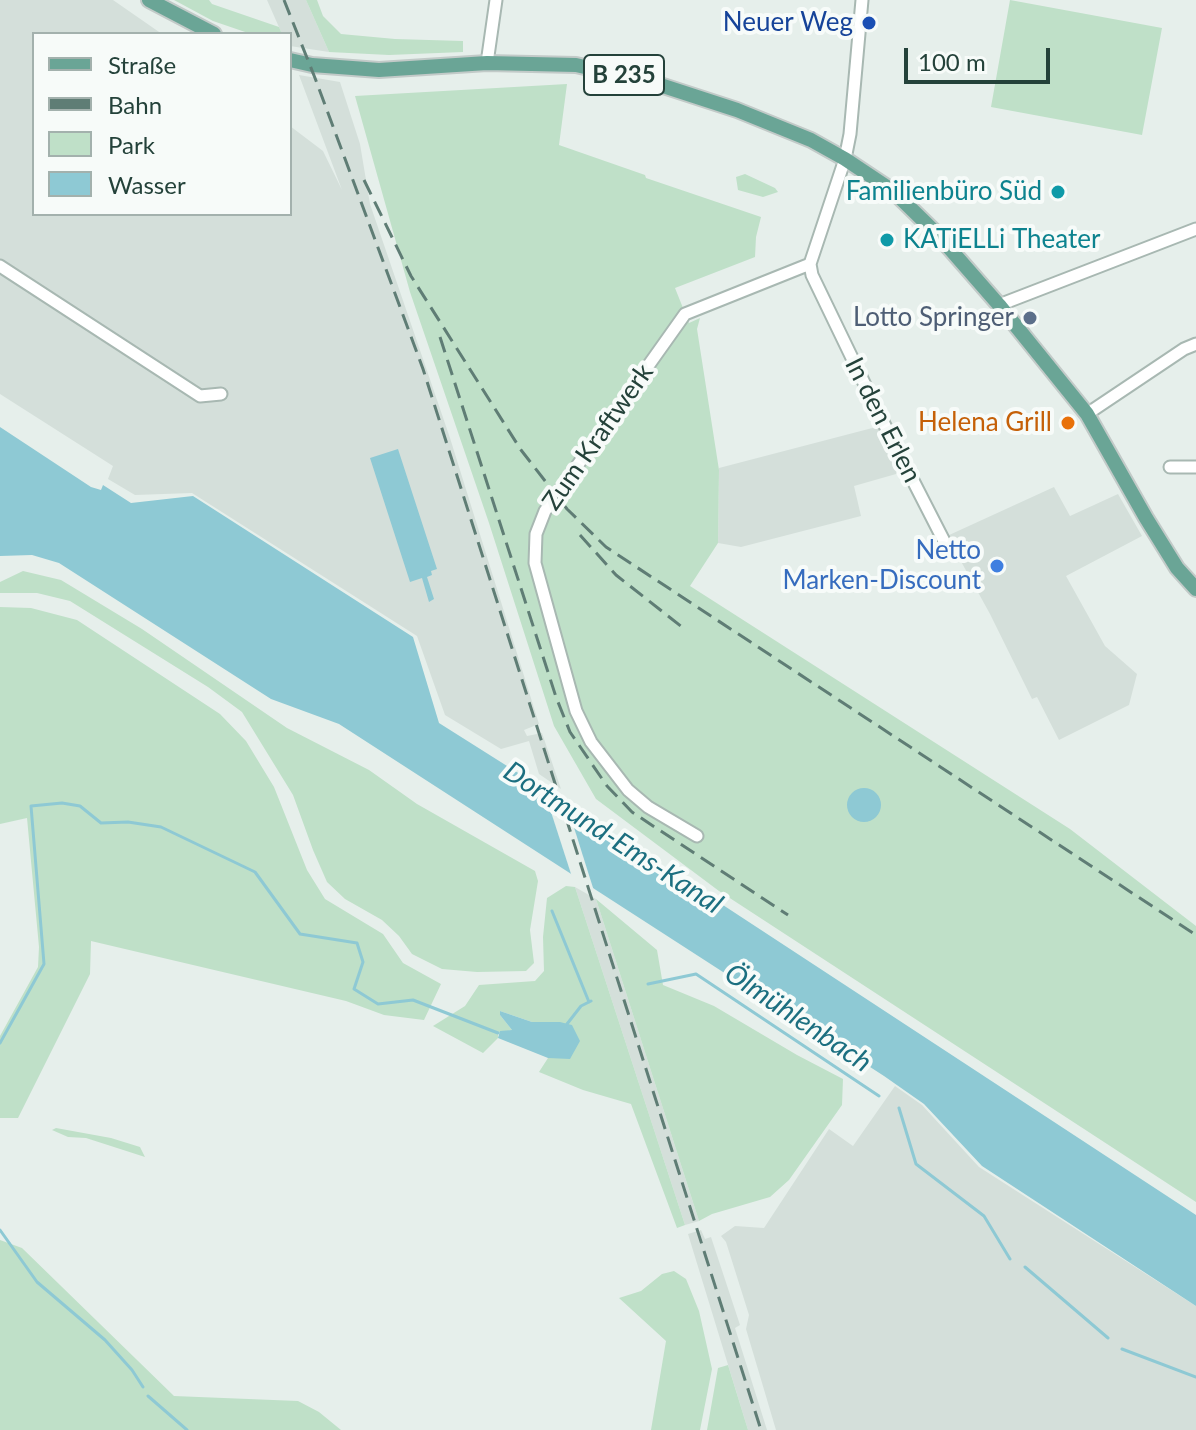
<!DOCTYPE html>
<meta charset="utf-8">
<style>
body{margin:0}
#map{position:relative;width:1196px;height:1430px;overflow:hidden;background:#e6efeb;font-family:Lato,sans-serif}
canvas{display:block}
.legend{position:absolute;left:32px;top:32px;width:260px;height:184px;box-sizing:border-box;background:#f7fbf9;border:2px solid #a3b1ad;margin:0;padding:10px 14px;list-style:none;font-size:24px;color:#24423a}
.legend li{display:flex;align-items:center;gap:16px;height:40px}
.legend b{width:40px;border:2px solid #a3b1ad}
.scale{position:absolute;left:904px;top:48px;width:146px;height:36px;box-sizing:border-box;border:4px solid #24423a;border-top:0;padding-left:10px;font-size:24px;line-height:28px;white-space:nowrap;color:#24423a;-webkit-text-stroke:6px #f7fbf9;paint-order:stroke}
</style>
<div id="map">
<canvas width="1196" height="1430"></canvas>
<ul class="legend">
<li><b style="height:10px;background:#6aa596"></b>Straße</li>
<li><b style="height:10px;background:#5f7d75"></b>Bahn</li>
<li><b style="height:22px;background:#bfe0c8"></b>Park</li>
<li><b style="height:22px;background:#8ec9d4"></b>Wasser</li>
</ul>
<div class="scale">100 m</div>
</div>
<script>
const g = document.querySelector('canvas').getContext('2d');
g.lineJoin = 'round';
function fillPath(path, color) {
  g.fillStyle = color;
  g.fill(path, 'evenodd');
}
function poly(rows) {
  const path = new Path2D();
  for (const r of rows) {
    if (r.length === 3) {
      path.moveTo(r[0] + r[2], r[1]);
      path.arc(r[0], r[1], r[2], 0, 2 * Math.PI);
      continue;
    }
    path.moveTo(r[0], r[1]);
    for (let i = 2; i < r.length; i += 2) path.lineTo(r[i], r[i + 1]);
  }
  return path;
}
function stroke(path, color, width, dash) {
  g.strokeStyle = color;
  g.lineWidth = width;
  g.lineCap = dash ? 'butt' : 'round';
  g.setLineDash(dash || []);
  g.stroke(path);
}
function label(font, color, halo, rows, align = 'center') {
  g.font = font + ' Lato,sans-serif';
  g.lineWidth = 8;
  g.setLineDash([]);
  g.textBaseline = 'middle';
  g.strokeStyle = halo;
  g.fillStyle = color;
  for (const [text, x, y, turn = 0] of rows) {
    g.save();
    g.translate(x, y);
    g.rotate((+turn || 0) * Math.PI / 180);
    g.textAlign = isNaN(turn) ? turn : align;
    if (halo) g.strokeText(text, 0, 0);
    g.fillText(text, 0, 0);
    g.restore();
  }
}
fillPath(poly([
 [0,0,113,0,162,34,34,34,34,214,290,214,290,126,323,151,342,190,299,75,340,82,360,144,370,204,450,438,539,724,524,730,527,736,542,733,561,789,539,774,529,741,501,749,445,715,417,636,192,493,135,495,108,479,113,466,0,394],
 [267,0,306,0,329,52,290,46,290,34,282,34],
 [880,426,903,472,854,486,861,516,741,547,718,543,719,468],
 [1054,487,1070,516,1118,494,1142,536,1066,576,1105,646,1137,674,1129,705,1059,740,1037,697,1032,699,990,614,947,536],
 [575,887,596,899,699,1221,685,1225],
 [895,1086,922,1105,979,1167,1196,1306,1196,1430,776,1430,746,1329,749,1315,726,1242,721,1236,735,1226,764,1228,829,1129,853,1146],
 [701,1230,705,1239,711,1237,740,1325,735,1328,767,1430,748,1430,688,1234]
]), '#d4dfda');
fillPath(poly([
 [174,0,209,0,212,4,279,27,282,34,251,34,213,21],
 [306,0,317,0,323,16,341,34,395,39,463,41,463,52,389,55,329,52],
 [1010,0,1162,28,1142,135,991,107],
 [567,84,559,145,645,175,646,178,761,217,756,237,755,257,675,288,689,323,700,318,697,329,719,470,718,543,690,586,1070,829,1196,926,1196,1202,719,891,596,799,554,726,489,523,410,292,355,96],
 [745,174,775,188,778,192,763,197,738,190,736,177],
 [23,571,61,580,142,629,287,728,369,770,417,804,535,871,538,881,530,930,534,963,526,971,477,972,442,969,412,954,399,936,382,920,345,899,327,882,313,850,293,795,242,712,208,687,70,601,37,593,0,593,0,582],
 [0,607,31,608,77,620,220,714,246,741,274,787,307,870,325,899,383,934,403,963,441,984,424,1020,384,1015,346,1001,91,941,90,974,18,1118,0,1118,0,1036,38,967,39,947,27,818,0,824],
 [566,886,575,887,685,1225,677,1228,631,1104,583,1090,539,1072,548,1058,570,1058,560,1022,532,1022,500,1011,500,1015,512,1030,498,1033,498,1038,483,1053,433,1026,465,1006,479,985,535,981,544,971,543,937,547,898],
 [596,899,657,950,663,985,714,1006,797,1055,843,1079,842,1105,789,1180,770,1197,712,1214,699,1221],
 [56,1128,111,1138,140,1147,145,1157,86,1138,68,1137,52,1130],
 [0,1240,22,1248,174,1396,298,1401,319,1412,341,1430,0,1430],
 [674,1271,686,1279,699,1311,712,1369,700,1430,651,1430,666,1341,619,1298,641,1291,662,1274],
 [728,1365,748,1430,707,1430,718,1368]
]), '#bfe0c8');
fillPath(poly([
 [0,427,91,487,101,490,103,485,131,503,193,496,413,637,439,723,610,831,1196,1215,1196,1306,982,1166,924,1104,884,1076,339,724,271,699,59,563,32,555,0,556],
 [398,449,437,569,431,571,432,575,427,577,434,599,429,602,422,578,410,582,370,458],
 [864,805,17],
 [500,1011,532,1022,560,1022,572,1025,580,1041,570,1059,548,1058,498,1038,500,1031,512,1030,500,1015]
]), '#8ec9d4');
fillPath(poly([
 [542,784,565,799,594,891,572,877]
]), '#e6efeb');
stroke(poly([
 [552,911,589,1002],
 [648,984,696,974,879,1096],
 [567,1024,581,1006,591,1001],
 [0,1043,44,964,31,806,62,803,80,806,101,823,128,822,161,827,255,872,300,934,357,943,363,962,354,989,378,1004,413,1000,498,1033],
 [899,1108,916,1164,984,1216,1010,1259],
 [0,1230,37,1282,105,1340,132,1370,143,1387],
 [1025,1267,1108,1338],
 [1122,1349,1196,1377],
 [148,1396,187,1430]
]), '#8ec9d4', 3);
const minor = poly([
 [862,0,850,134,845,159,810,264,812,275,880,416,946,545],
 [487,63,496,0],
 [0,266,200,396,221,394],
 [999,305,1196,229],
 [1087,414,1184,349,1196,344],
 [1170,467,1196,467],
 [697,836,648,807,628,790,591,742,576,711,535,563,536,534,545,511,685,314,810,264]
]);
const major = poly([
 [149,0,214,34],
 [290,60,312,65,379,70,487,63,576,65,654,83,737,110,811,140,845,159,893,191,937,234,999,305,1087,414,1146,518,1177,568,1196,589]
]);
stroke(minor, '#a8b8b2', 15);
stroke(major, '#c2cac8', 18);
stroke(minor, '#fff', 11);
stroke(major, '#6aa596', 14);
stroke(poly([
 [284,0,315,78,423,369,761,1430],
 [364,180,411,276,521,450,567,509,606,547,1196,935],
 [440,337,556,697,570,732,607,786,632,812,788,915],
 [580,535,616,575,682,627]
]), '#5f7d75', 3, [16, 8]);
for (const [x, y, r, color] of [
 [869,23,8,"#1a4fb4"],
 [1058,192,8,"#0f9aa8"],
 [887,240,8,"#0f9aa8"],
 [1030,318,8,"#5c6f8a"],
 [1068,423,8,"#e8710a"],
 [997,566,8,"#3f7fe0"]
]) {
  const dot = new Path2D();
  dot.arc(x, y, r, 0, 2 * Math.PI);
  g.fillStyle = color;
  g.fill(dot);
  stroke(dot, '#f7fbf9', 3);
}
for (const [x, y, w] of [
 [624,75,80]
]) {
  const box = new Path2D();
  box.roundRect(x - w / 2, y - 20, w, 40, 6);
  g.fillStyle = '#f7fbf9';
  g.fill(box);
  stroke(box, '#24423a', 2);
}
label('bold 24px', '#24423a', null, [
 ["B 235",624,75]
]);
label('26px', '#164399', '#f7fbf9', [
 ["Neuer Weg",853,23]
], 'right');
label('26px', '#0d838f', '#f7fbf9', [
 ["Familienbüro Süd",1042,192],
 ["KATiELLi Theater",903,240,"left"]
], 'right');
label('26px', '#4e5e75', '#f7fbf9', [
 ["Lotto Springer",1014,318]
], 'right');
label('26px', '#24423a', '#f7fbf9', [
 ["In den Erlen",883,420,63],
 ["Zum Kraftwerk",598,437,-55]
]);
label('26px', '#c56008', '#f7fbf9', [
 ["Helena Grill",1052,423]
], 'right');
label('26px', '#366cbe', '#f7fbf9', [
 ["Netto",981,551],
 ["Marken-Discount",981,581]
], 'right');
label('italic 28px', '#1c6f80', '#f7fbf9', [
 ["Dortmund-Ems-Kanal",613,838,33],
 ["Ölmühlenbach",798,1018,34]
]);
</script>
